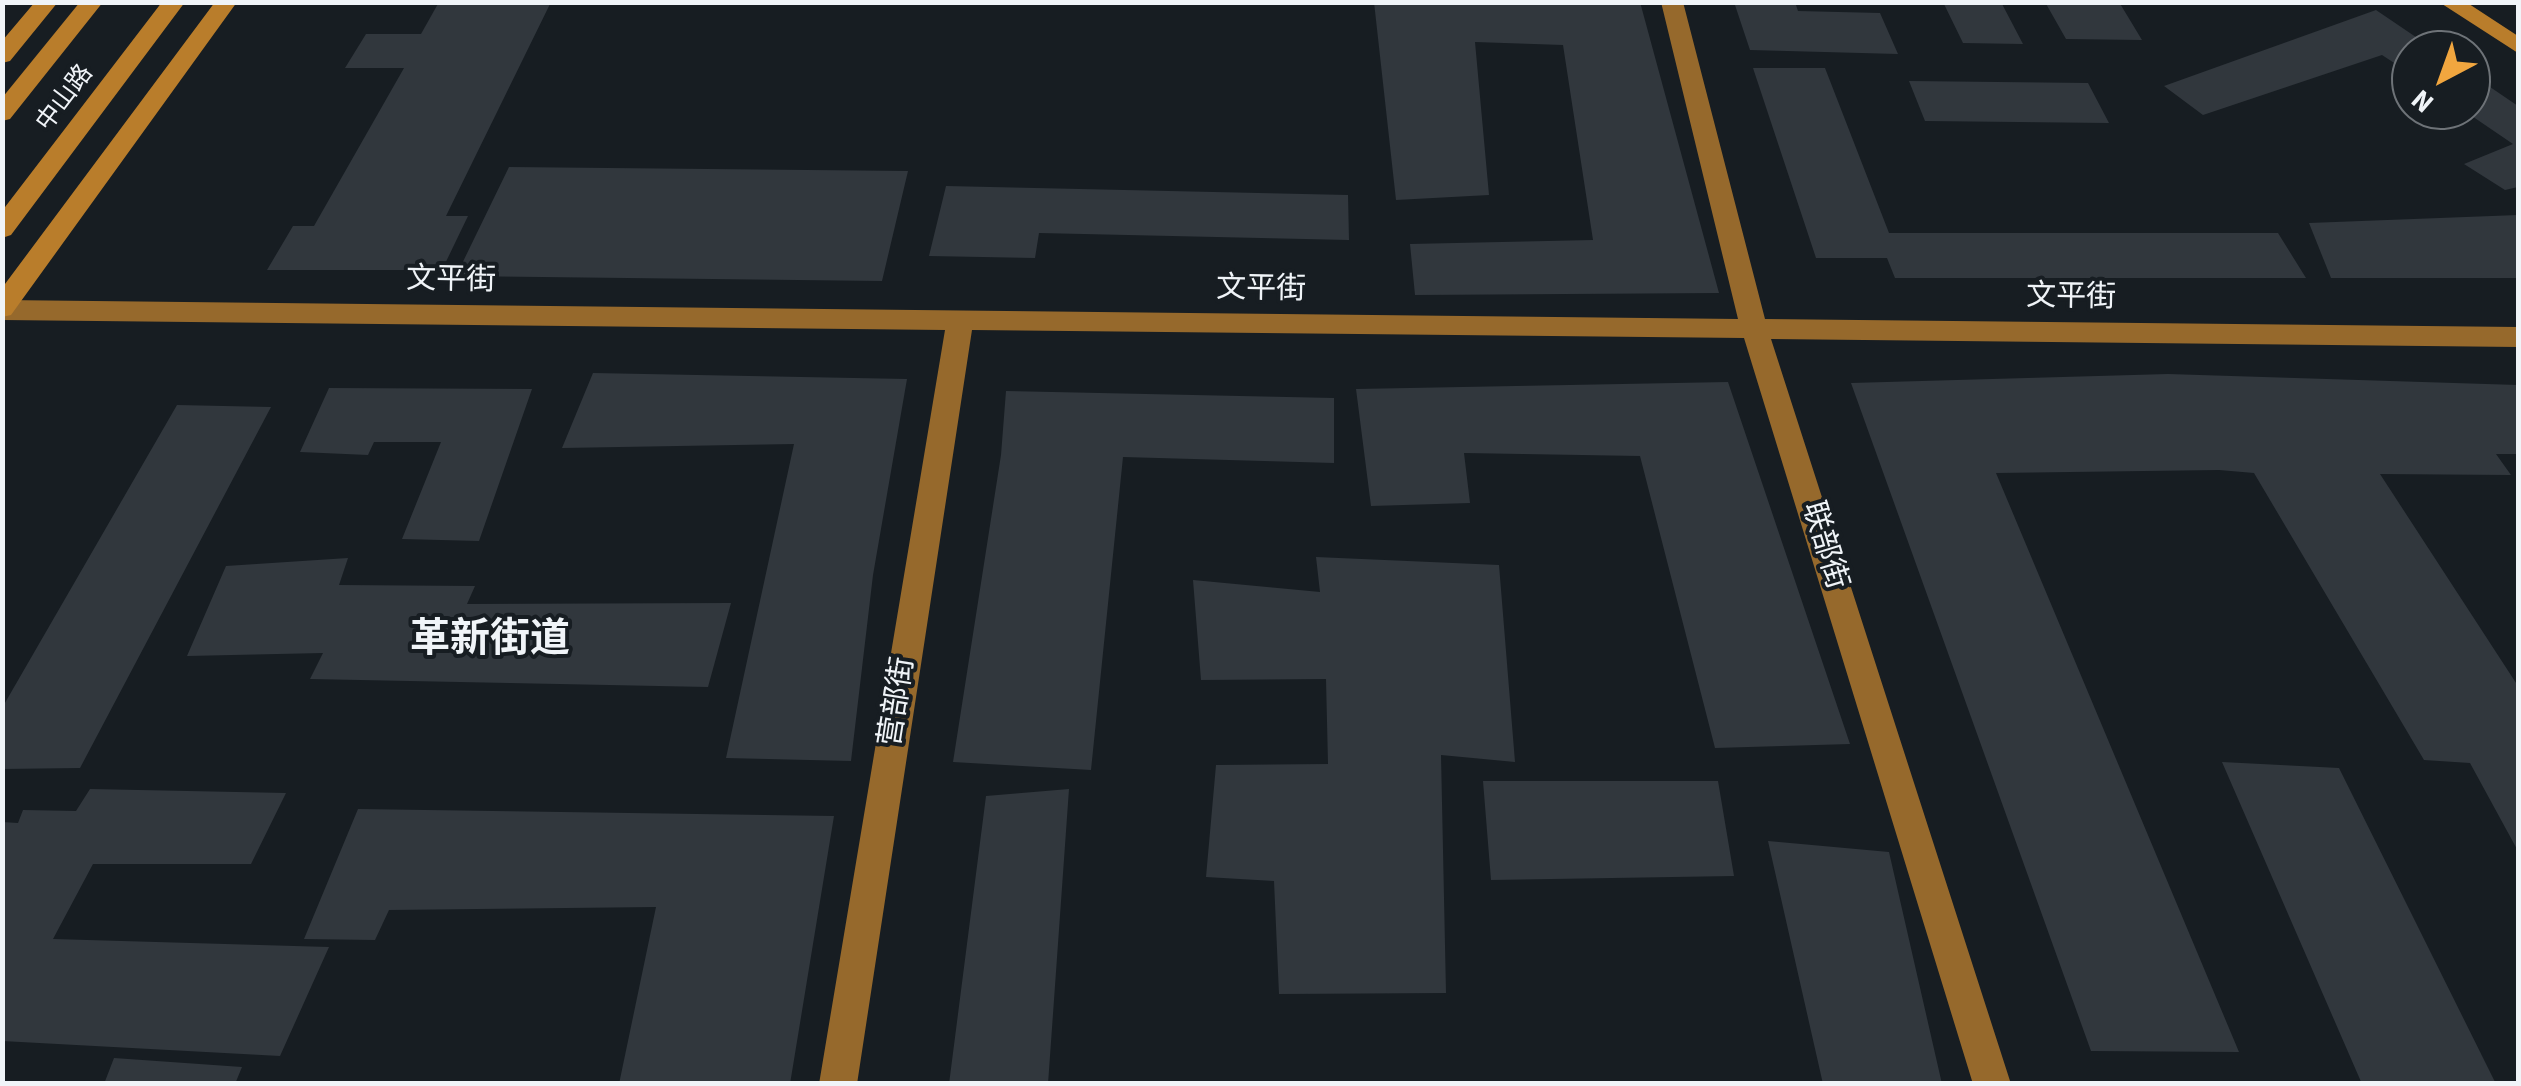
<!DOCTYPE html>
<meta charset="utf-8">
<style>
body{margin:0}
#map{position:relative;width:2521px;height:1086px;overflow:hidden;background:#171d22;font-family:"Source Sans 3",sans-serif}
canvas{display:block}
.frame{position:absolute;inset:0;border:5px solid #f0f4f8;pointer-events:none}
.north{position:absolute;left:2391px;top:30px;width:100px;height:100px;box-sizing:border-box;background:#171d22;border:2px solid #6e7378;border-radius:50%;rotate:221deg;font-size:28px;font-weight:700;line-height:40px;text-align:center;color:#f0f4f8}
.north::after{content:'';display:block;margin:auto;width:35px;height:45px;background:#f1a63f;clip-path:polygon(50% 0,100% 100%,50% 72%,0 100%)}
</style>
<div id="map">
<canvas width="2521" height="1086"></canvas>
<div class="frame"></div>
<div class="north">N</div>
</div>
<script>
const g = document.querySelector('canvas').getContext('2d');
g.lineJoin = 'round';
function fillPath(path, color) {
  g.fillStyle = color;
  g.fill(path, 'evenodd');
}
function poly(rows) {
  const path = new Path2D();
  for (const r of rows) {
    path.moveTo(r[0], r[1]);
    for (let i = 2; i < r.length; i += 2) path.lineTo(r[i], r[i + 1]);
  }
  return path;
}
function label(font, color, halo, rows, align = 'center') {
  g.font = font + ' "Source Sans 3","Noto Sans SC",sans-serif';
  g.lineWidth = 8;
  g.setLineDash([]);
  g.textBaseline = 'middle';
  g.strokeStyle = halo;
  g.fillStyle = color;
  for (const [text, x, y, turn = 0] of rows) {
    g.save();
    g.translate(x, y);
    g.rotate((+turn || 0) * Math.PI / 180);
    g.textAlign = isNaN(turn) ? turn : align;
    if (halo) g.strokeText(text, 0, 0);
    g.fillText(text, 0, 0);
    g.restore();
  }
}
fillPath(poly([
 [439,2,551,2,446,216,468,216,442,270,267,270,293,226,314,226,404,68,345,68,366,34,421,34],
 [1374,2,1640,2,1719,293,1415,295,1410,244,1593,240,1563,45,1475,42,1489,195,1396,200],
 [1734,2,1795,2,1798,11,1880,13,1898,54,1750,50],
 [1943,2,2001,2,2023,44,1963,43],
 [2045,2,2119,2,2142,40,2066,39],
 [2376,10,2435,50,2411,50,2411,74,2382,55,2203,115,2164,86],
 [1753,68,1825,68,1889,233,2278,233,2306,278,1895,278,1887,258,1816,258],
 [2471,74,2518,106,2518,187,2505,190,2464,164,2513,144,2463,110,2471,110],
 [1909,81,2088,83,2109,123,1925,121],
 [509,167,908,171,882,281,456,276],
 [946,186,1348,195,1349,240,1039,233,1035,258,929,256],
 [2518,215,2518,278,2331,278,2309,223],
 [593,373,907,379,873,575,851,761,726,758,794,444,562,448],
 [2168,374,2518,385,2518,454,2496,454,2511,475,2380,474,2518,686,2518,851,2470,763,2424,760,2254,473,2219,470,1996,473,2239,1052,2091,1051,1851,383],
 [1728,382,1850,744,1715,748,1640,456,1464,453,1470,503,1371,506,1356,389],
 [329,388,532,389,479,541,402,539,441,442,374,442,368,455,300,452],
 [1006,391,1334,398,1334,463,1123,457,1091,770,953,762,1001,455],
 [177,405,271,407,80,768,2,769,2,708],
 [1316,557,1499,565,1515,762,1441,755,1446,993,1279,994,1274,881,1206,877,1216,765,1328,764,1326,679,1201,680,1193,580,1320,592],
 [348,558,339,585,475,586,467,604,731,603,708,687,310,679,323,653,187,656,226,566],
 [2222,762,2339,768,2496,1084,2362,1084],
 [1483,781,1718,781,1734,876,1491,880],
 [90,789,286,793,251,864,93,864,53,939,329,947,280,1056,2,1041,2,822,18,823,23,810,76,811],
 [1069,789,1048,1084,949,1084,986,796],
 [358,809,834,816,790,1084,619,1084,656,907,389,910,375,940,304,939],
 [1768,841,1889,852,1942,1084,1823,1084],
 [114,1058,242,1067,235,1084,104,1084]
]), '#31373d');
fillPath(poly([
 [1661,2,1683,2,1765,319,2518,327,2518,347,1771,339,2011,1084,1973,1084,1744,338,972,330,857,1084,819,1084,945,330,2,320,2,300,1738,319,1661,2]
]), '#96692c');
fillPath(poly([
 [35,2,58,2,10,61,2,63,2,41,35,2],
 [80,2,103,2,10,119,2,121,2,98,80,2],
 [162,2,185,2,11,235,2,238,2,211,162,2],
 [215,2,237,2,11,315,2,317,2,288,215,2],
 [2439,2,2466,2,2518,36,2518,53,2439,2]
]), '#b97d2b');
label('25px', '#f0f4f8', '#171d22', [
 ["中山路",66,99,-53]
]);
label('30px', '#f0f4f8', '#171d22', [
 ["文平街",451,282,1],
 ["文平街",1261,291,1],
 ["文平街",2071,299,1],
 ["联部街",1823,546,73],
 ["营部街",899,702,-81]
]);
label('bold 40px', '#f0f4f8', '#171d22', [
 ["革新街道",490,642]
]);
</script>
